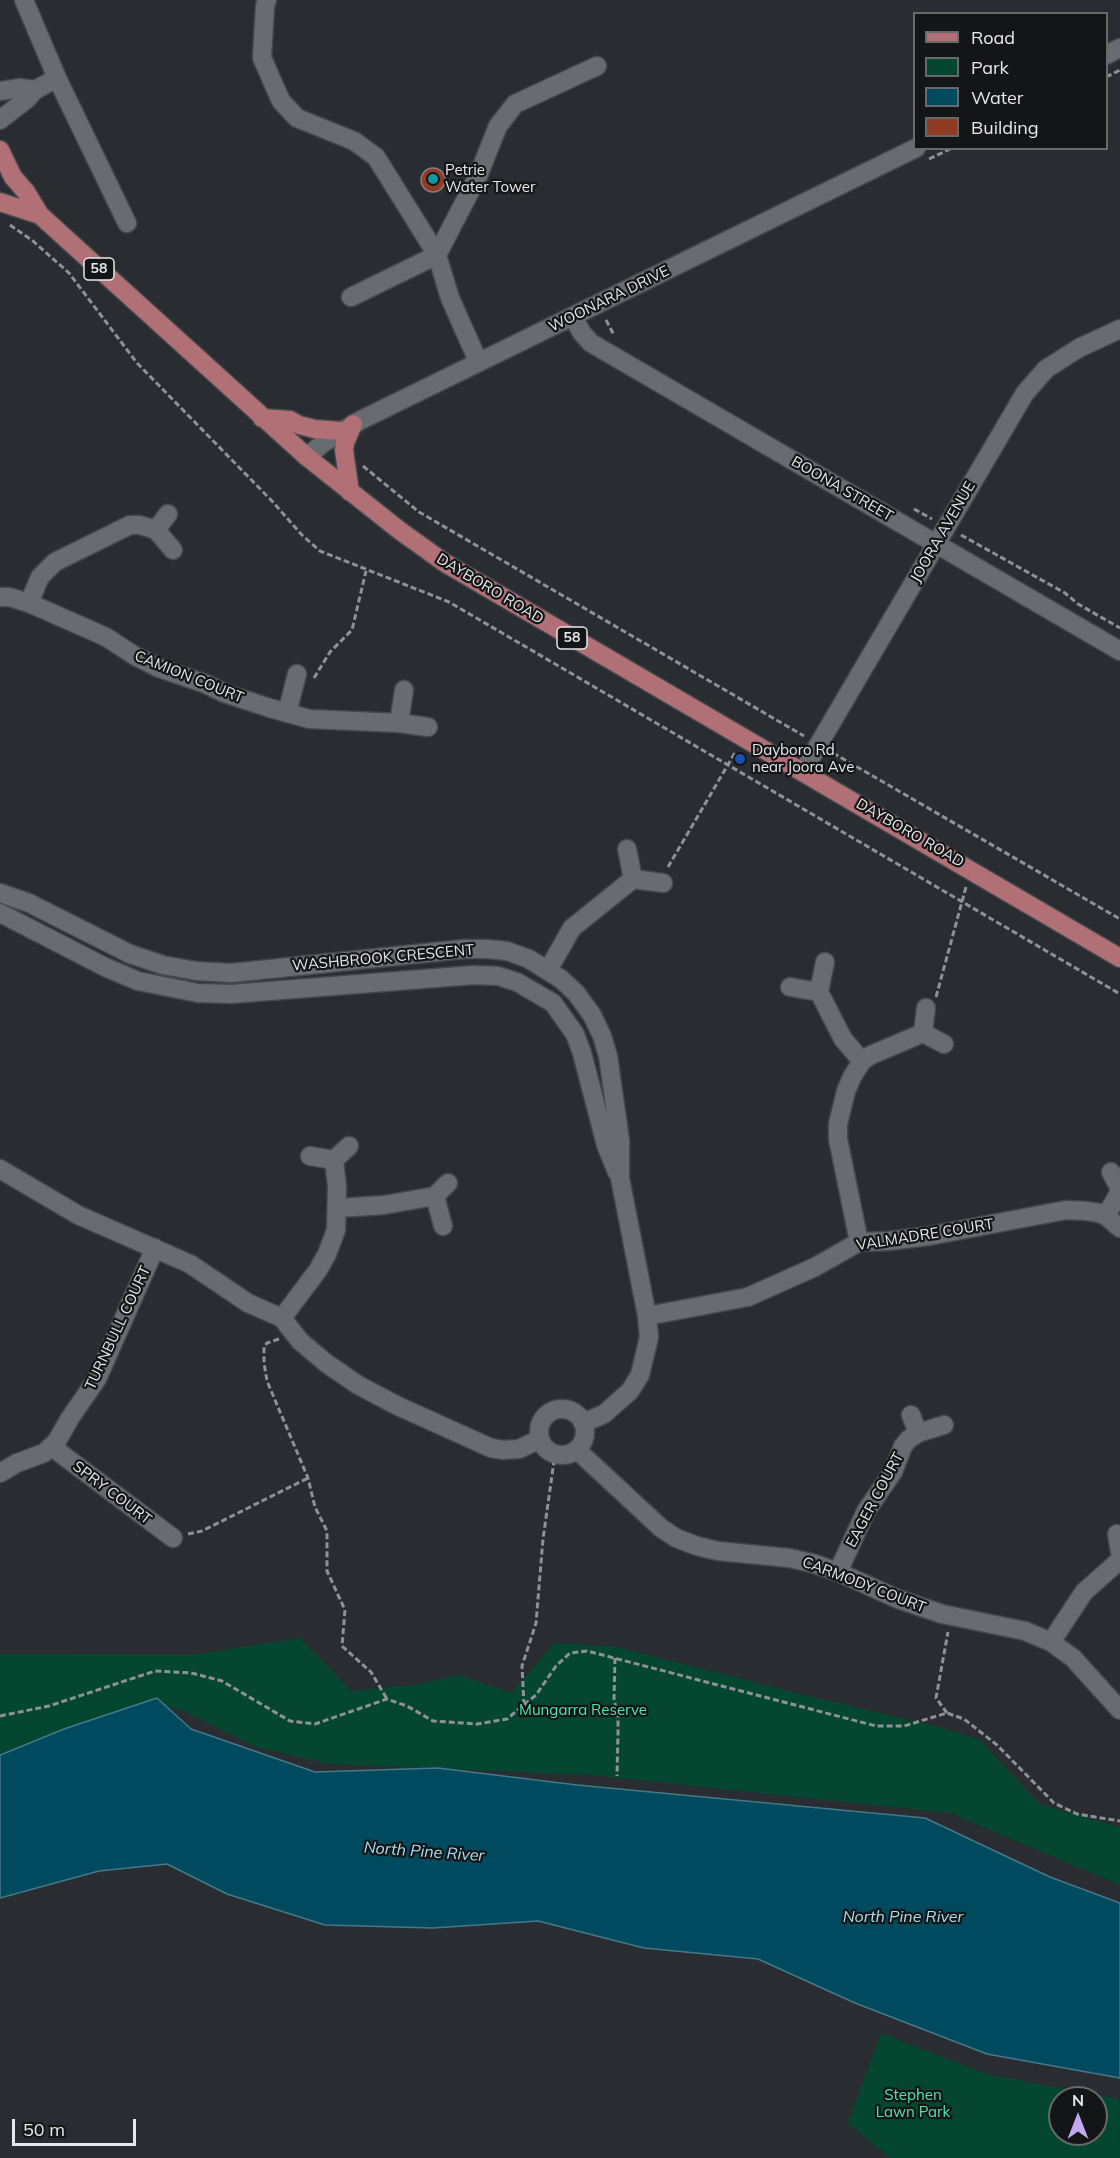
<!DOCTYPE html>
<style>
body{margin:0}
#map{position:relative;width:1120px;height:2158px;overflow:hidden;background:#292d31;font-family:Mulish,sans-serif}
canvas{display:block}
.legend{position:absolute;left:913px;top:12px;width:195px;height:138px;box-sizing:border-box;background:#131517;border:2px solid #67696c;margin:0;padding:8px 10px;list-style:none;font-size:18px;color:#e6e8eb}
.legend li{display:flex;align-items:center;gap:12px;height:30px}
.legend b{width:30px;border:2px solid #67696c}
.north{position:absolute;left:1048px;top:2086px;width:60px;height:60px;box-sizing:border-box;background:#131517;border:2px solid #67696c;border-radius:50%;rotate:0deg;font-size:16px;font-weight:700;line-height:24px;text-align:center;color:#e6e8eb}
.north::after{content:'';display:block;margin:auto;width:21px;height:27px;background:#c1a8f3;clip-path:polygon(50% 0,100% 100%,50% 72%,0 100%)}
.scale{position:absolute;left:12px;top:2119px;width:124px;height:27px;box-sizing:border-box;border:3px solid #e6e8eb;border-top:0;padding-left:8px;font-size:18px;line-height:21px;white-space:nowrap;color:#e6e8eb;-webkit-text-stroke:4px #131517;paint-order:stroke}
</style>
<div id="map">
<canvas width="1120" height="2158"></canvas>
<ul class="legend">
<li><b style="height:8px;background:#b16f76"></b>Road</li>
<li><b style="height:16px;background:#044630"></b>Park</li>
<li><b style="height:16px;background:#004a5f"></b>Water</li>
<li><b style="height:16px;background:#903b23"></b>Building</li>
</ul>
<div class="north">N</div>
<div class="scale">50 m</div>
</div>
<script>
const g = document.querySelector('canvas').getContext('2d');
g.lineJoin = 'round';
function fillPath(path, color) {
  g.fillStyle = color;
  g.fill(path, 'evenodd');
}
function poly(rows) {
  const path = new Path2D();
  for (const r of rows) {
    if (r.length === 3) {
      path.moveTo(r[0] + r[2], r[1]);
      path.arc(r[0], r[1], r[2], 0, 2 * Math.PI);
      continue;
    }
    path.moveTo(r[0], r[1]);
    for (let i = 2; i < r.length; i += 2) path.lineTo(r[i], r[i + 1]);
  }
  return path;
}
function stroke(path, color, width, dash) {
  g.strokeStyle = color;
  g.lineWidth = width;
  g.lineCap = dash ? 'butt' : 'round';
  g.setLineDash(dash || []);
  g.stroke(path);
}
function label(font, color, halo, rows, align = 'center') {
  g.font = font + ' Mulish,sans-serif';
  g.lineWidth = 4.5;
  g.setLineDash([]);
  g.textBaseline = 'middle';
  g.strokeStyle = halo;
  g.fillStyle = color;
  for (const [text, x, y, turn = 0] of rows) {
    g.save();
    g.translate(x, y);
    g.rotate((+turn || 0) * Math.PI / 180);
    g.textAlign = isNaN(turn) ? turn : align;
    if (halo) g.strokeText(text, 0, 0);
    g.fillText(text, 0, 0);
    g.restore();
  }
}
fillPath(poly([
 [300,1638,351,1691,415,1685,458,1675,512,1693,554,1643,617,1647,808,1696,943,1728,980,1740,1039,1804,1120,1827,1120,1885,950,1813,591,1775,330,1764,256,1747,184,1711,153,1702,0,1761,0,1654,191,1655],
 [881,2033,986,2074,1119,2099,1120,2158,890,2158,848,2123],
 [1060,2098,1096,2098,1096,2134,1060,2134]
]), '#044630');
const water = poly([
 [157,1698,191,1729,315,1772,438,1768,577,1785,925,1818,1050,1877,1120,1903,1120,2078,987,2054,855,2003,758,1959,644,1948,538,1921,433,1928,325,1925,227,1894,167,1864,99,1871,0,1898,0,1755,64,1729,157,1698]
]);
fillPath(water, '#004a5f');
stroke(water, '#457989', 1.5);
const building = poly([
 [433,180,12]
]);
fillPath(building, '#903b23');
stroke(building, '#88807e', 1.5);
const minor = poly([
 [24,0,57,78,127,223],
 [267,0,265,6,262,58,281,101,297,118,354,141,376,157,437,255,450,298,478,361],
 [1106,55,1120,48],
 [0,91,20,88,35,90],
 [0,120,27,99,35,90,57,78],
 [351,297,437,255,478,176,498,126,515,104,597,66],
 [573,317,582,333,591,343,1120,651],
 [307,457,323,443,361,420,916,148],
 [168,514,156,530,173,550],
 [0,597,9,597,29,603,106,637,135,656,159,668,206,684,224,693,270,708,309,719,399,723],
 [29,603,40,577,55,562,130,525,140,525,156,530],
 [404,690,399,723,428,727],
 [287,713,297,674],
 [803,771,1025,393,1046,369,1079,348,1120,329],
 [627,849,633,879,663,883],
 [0,893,29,903,130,954,163,965,196,971,231,973,464,949,487,949,507,951,529,959,561,979,576,993,592,1015,602,1036,608,1056,620,1140,620,1178,647,1316,649,1337,640,1375,630,1391,604,1414,583,1423],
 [0,913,105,967,138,981,198,993,231,994,474,975,498,976,517,982,553,1003,575,1034,582,1053,606,1145,617,1172],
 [548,970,572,928,633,879],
 [790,987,819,992,825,962],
 [819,992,843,1039,862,1061],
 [926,1008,923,1033,944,1044],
 [310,1156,334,1160,349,1146],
 [0,1169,78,1215,190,1264,248,1303,282,1318,300,1341,326,1363,358,1385,398,1406,491,1448,503,1450,519,1449,540,1439],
 [1111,1172,1120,1189],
 [338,1208,384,1205,435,1196],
 [1106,1216,1120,1191],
 [443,1226,435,1196,448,1183],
 [859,1242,838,1139,838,1124,846,1091,852,1077,862,1061,871,1055,923,1033],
 [647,1316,748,1297,815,1267,859,1242,888,1241,929,1236,1066,1210,1086,1211,1099,1213,1106,1216,1120,1228],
 [282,1318,318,1270,327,1254,336,1230,337,1187,334,1160],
 [562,1432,23],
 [911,1415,918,1433,944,1425],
 [52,1447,173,1538],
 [577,1450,661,1528,676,1538,697,1546,718,1551,789,1558,812,1563,838,1572,898,1599,942,1614,1025,1631,1051,1642,1073,1658,1120,1710],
 [0,1473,17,1463,44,1453,57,1441,70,1418,97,1379,155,1248],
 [1117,1534,1120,1552],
 [838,1572,866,1511,893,1472,903,1446,909,1439,918,1433],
 [1051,1642,1084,1592,1120,1560]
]);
const major = poly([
 [0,150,13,177,26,192,40,215,307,457,399,530,445,563,1120,958],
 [0,202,40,215],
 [262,418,290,420,299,425,315,429,341,431],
 [350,492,344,450,345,443,353,424]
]);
stroke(minor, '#44484b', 21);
stroke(major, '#44484b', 21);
stroke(poly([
 [1106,77,1120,70],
 [929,159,952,148],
 [10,225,33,241,69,273,137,363,272,501,302,535,320,551,449,602,1120,994],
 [606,320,614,335],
 [363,466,419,512,804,736],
 [914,509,932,519],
 [961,535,1065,593,1078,604,1120,628],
 [314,678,330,652,352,630,366,571],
 [833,753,1120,919],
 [668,867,736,751],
 [936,997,966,887],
 [279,1339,267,1343,264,1347,264,1363,267,1381,308,1478,315,1507,327,1531,327,1571,345,1610,342,1646,371,1672,387,1699],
 [188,1534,202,1531,308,1478],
 [615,1658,614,1699,618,1717,618,1733,617,1776],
 [524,1705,522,1666,536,1623,543,1539,555,1454],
 [947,1713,936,1698,948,1632],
 [0,1716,49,1706,155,1671,191,1673,222,1681,290,1721,315,1724,387,1699,407,1706,433,1721,477,1724,507,1719,536,1695,556,1666,570,1653,587,1651,876,1726,904,1726,947,1713,964,1719,997,1745,1054,1803,1077,1814,1120,1821]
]), '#8e9195', 3, [6, 3]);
stroke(minor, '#686c71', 18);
stroke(major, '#b16f76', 18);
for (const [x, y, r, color] of [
 [433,179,6,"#0f9aa8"],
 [740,759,6,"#1a4fb4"]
]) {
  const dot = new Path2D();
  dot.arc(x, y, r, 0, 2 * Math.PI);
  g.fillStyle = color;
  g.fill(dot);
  stroke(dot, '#131517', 2);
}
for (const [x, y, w] of [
 [99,269,30],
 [572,638,30]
]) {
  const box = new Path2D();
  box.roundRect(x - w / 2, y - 11, w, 22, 4.5);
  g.fillStyle = '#131517';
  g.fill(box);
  stroke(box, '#e6e8eb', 1.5);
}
label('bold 14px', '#e6e8eb', null, [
 ["58",99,269],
 ["58",572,638]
]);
label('15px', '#e6e8eb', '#131517', [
 ["Petrie",445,170],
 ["Water Tower",445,187],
 ["Dayboro Rd",752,750],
 ["near Joora Ave",752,767]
], 'left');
label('15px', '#e6e8eb', '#131517', [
 ["WOONARA DRIVE",609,299,-26],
 ["BOONA STREET",842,489,30],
 ["JOORA AVENUE",943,532,-60],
 ["DAYBORO ROAD",490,589,31],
 ["CAMION COURT",189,677,22],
 ["DAYBORO ROAD",910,833,30],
 ["WASHBROOK CRESCENT",383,958,-5],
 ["VALMADRE COURT",925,1235,-9],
 ["TURNBULL COURT",118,1328,-65],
 ["SPRY COURT",112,1493,37],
 ["EAGER COURT",875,1500,-62],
 ["CARMODY COURT",864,1585,21]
]);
label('15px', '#50e5ab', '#131517', [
 ["Mungarra Reserve",583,1710],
 ["Stephen",913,2095],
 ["Lawn Park",913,2112]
]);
label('italic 16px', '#abdef3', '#131517', [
 ["North Pine River",424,1852,4],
 ["North Pine River",903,1917]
]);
</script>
